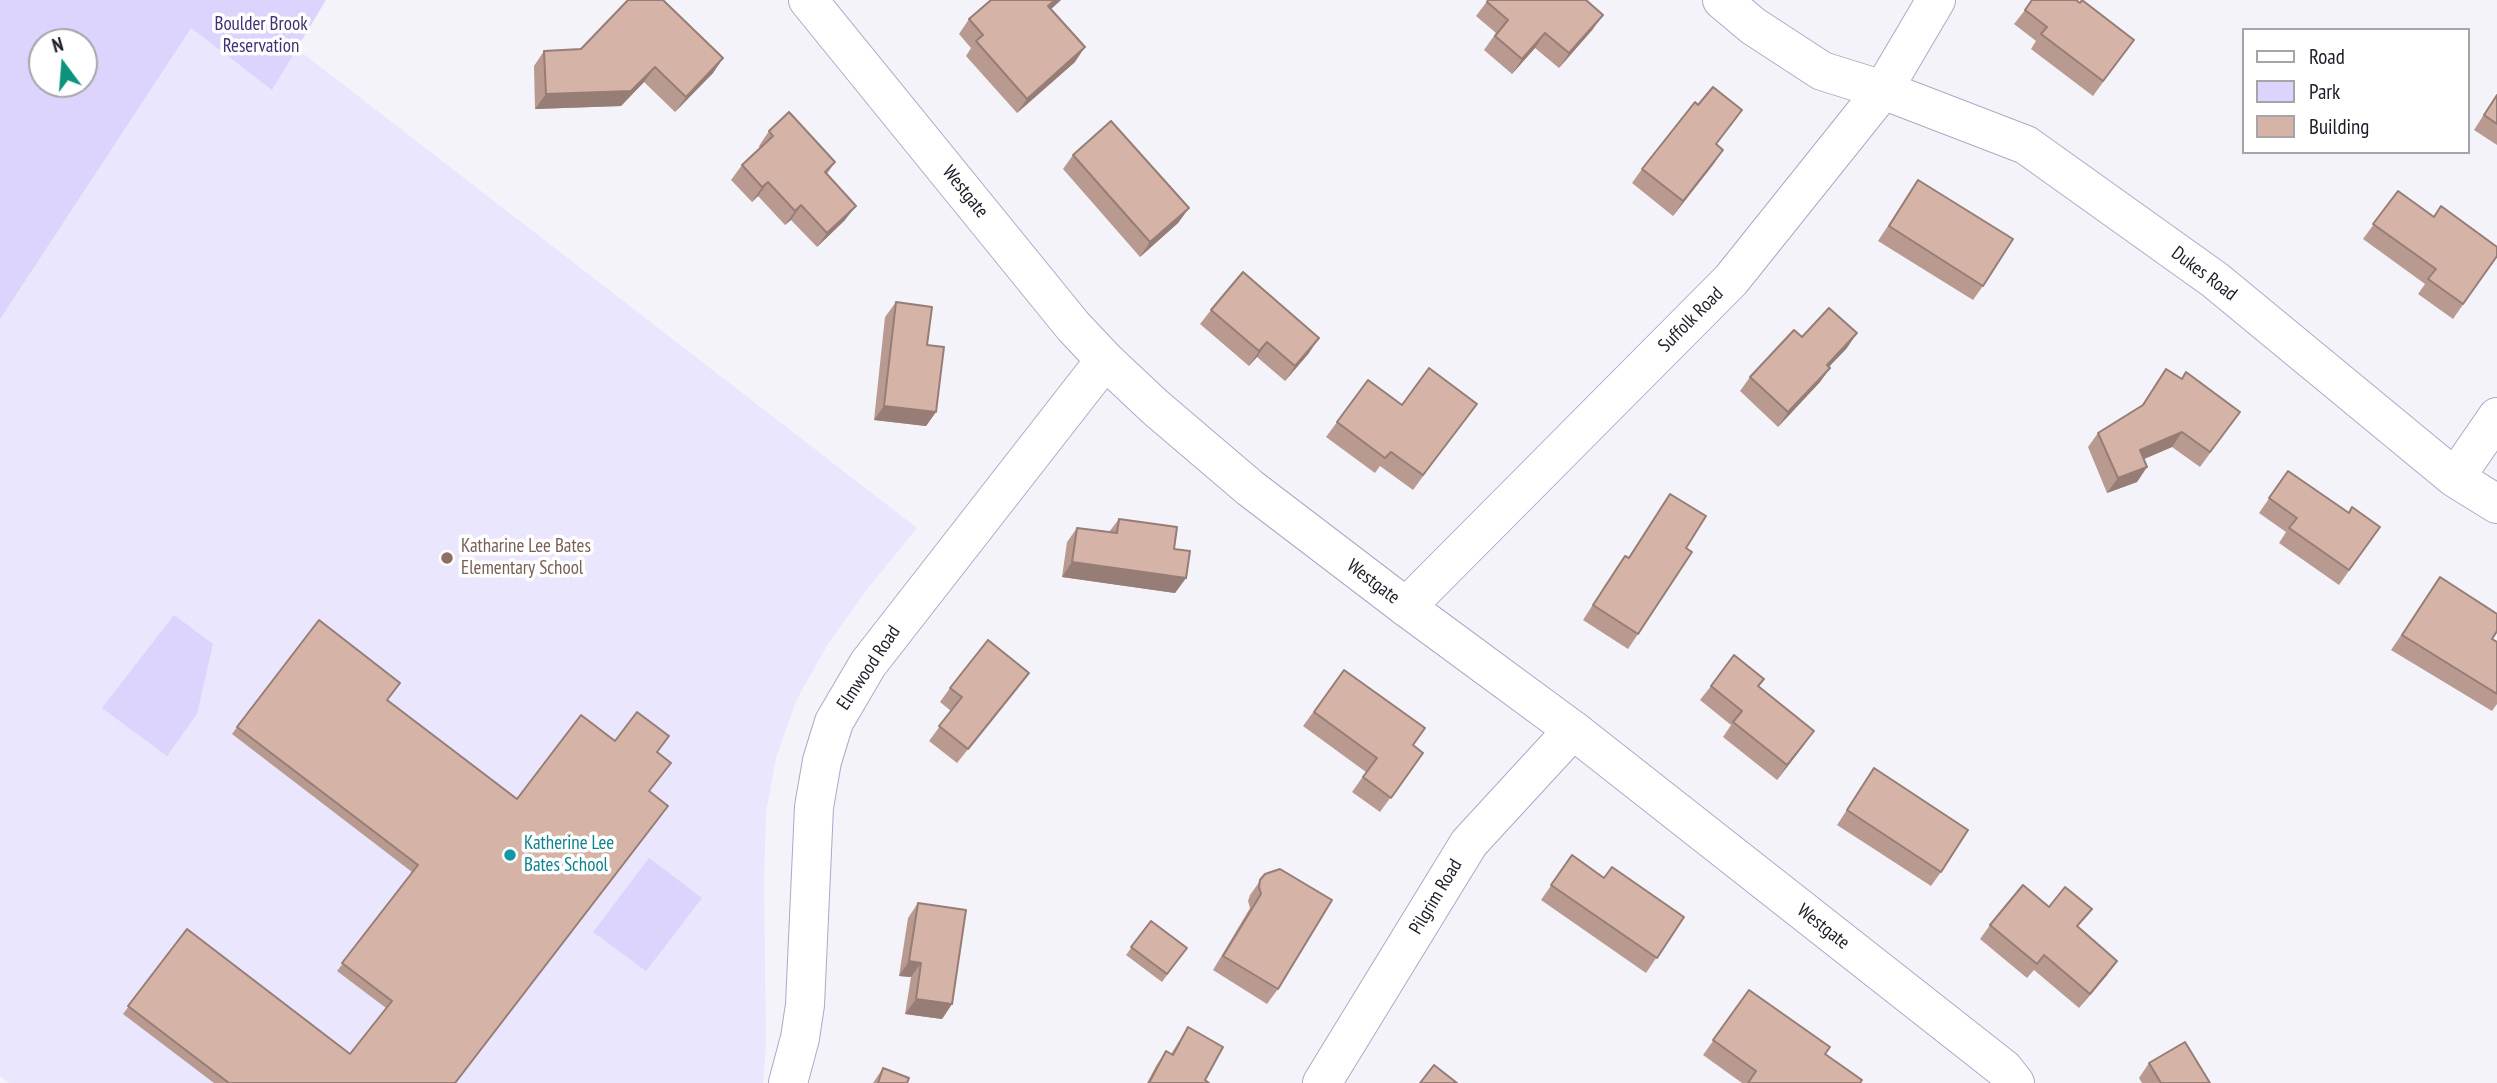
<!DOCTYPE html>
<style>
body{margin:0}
#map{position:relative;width:2497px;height:1083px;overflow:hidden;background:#f5f3fa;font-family:"PT Sans Narrow",sans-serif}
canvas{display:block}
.legend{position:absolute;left:2242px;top:28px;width:228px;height:126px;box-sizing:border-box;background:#fff;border:2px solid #a5a4a9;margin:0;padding:9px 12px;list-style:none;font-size:21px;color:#1f1c28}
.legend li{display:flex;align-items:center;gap:14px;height:35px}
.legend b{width:35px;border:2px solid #a5a4a9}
.north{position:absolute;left:28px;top:28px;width:70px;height:70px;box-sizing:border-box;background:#fff;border:2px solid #a5a4a9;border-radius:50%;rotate:344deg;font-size:19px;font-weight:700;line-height:28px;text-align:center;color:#1f1c28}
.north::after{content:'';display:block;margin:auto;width:24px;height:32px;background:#0c937e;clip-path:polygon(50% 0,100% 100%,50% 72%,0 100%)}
</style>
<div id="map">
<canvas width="2497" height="1083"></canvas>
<ul class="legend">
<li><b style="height:9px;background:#fff"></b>Road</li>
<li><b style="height:19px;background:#dcd4fd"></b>Park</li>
<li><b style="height:19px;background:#d6b3a7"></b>Building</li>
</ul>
<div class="north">N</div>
</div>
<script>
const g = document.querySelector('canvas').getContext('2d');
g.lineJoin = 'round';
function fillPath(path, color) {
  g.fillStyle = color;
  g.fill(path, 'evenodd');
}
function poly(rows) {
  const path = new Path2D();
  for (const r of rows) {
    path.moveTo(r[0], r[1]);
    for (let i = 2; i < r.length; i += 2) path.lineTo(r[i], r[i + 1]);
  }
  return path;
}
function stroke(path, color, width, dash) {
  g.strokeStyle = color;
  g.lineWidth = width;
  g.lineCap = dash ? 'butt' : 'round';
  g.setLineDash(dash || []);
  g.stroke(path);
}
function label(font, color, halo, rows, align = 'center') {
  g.font = font + ' "PT Sans Narrow",sans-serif';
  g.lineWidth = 7;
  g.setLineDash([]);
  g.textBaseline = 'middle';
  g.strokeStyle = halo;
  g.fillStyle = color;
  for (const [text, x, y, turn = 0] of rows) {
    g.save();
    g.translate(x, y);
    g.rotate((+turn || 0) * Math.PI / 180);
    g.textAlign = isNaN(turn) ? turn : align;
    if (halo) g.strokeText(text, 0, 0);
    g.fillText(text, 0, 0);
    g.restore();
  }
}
fillPath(poly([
 [55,0,155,0,272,90,296,48,917,528,869,587,828,644,796,701,776,758,766,812,764,881,766,1045,763,1083,9,1083,0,1076,0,71],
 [42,42,84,42,84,84,42,84]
]), '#eae6fe');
fillPath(poly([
 [0,0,326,0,272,90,191,28,0,319],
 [42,42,84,42,84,84,42,84],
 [174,615,213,644,197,714,167,756,102,708],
 [649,858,702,898,646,971,593,932]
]), '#dcd4fd');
const street = poly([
 [808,0,1073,326,1105,360],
 [1722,0,1753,26,1822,71,1883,90,2026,145,2215,280,2455,478,2497,504],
 [2455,478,2497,417],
 [1406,607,1731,280,1883,90,1936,0],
 [1322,1083,1469,843,1573,730]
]);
const secondary = poly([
 [788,1083,800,1038,805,1005,814,807,822,761,834,722,868,664,1105,360,1155,407,1250,488,1406,607,1573,730,2004,1069,2015,1083]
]);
stroke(street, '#aea8c7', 40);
stroke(secondary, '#aea8c7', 40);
stroke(street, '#fff', 38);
stroke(secondary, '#fff', 38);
fillPath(poly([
 [1061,0,1051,9,1075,62,1017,113,966,56,971,48,959,34,969,19],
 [1488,0,1593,29,1559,68,1535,48,1512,74,1484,50,1496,33,1476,16],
 [2025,10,2134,40,2093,96,2031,49,2036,41,2014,24],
 [544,51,723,58,713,73,675,112,644,82,621,106,535,109,534,66],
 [2497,94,2497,145,2474,130],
 [1698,105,1742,110,1716,144,1723,150,1673,216,1632,183,1642,169],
 [769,131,835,162,827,174,845,220,817,247,791,220,785,225,758,196,752,202,731,180,742,165,760,148,759,146],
 [1073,155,1189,208,1178,223,1140,257,1063,169],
 [1918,180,1983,286,1973,300,1878,241],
 [2398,191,2434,217,2497,256,2453,319,2418,294,2425,284,2363,239],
 [896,302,927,345,936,412,926,426,874,420,885,317],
 [1211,310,1309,353,1285,381,1257,357,1249,366,1200,324],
 [1802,337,1847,348,1829,367,1830,368,1820,382,1778,427,1740,391,1750,377],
 [2166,369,2240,412,2200,467,2172,447,2144,459,2147,467,2137,482,2107,493,2088,447,2098,433,2142,405],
 [1402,405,1466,418,1413,490,1380,466,1375,473,1326,437,1337,422],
 [2288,471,2349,513,2380,527,2339,585,2279,543,2286,532,2259,513],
 [1670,494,1686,548,1638,634,1628,649,1583,620,1615,570,1625,556,1628,558],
 [1119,519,1186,578,1175,593,1062,577,1067,542,1077,528,1109,532],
 [2440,577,2492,639,2497,642,2497,704,2492,711,2391,650],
 [1344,670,1413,745,1423,753,1380,812,1352,792,1366,772,1303,726],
 [1029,673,1018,687,957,763,929,741,951,711,940,702,950,688],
 [1764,679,1758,686,1804,745,1777,780,1723,737,1731,725,1700,700,1711,686],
 [387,700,517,799,615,741,657,752,650,791,456,1083,214,1083,123,1014,187,929,350,1054,386,1008,337,971,412,872,232,734,237,727],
 [1874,768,1941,872,1931,886,1837,825],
 [1572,855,1604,878,1684,917,1646,973,1541,900],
 [1265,874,1278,989,1267,1004,1213,970,1250,908,1248,901,1250,895],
 [918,903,952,1004,942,1019,905,1014,911,977,899,976,908,918],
 [2049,907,2078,927,2107,975,2079,1008,2034,970,2027,978,1980,939,1990,925],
 [1151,921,1187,948,1162,982,1126,955],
 [1749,990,1825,1054,1860,1083,1742,1083,1703,1055],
 [1188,1027,1205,1080,1209,1083,1147,1083,1156,1066,1166,1051,1171,1054],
 [2149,1063,2210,1083,2142,1083,2139,1078],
 [883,1068,878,1083,873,1083]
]), '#b89a90');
fillPath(poly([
 [1055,0,1061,0,1038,21,1048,6],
 [1603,15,1593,29,1559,68,1569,53],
 [1545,33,1535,48,1512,74,1522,59],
 [1085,47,1075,62,1017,113,1027,99],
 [723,58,713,73,675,112,686,97],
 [655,67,644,82,621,106,535,109,546,94],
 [1723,150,1713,165,1673,216,1683,201],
 [768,182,758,196,752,202,762,187],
 [801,205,791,220,785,225,795,211],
 [856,206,845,220,817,247,827,233],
 [1189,208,1178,223,1140,257,1150,242],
 [1857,333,1847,348,1817,379,1827,365],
 [1319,338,1309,353,1285,381,1295,366],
 [1267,342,1257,357,1249,366,1259,351],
 [1830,368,1820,382,1778,427,1788,412],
 [884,406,936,412,926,426,874,420],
 [2182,432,2172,447,2130,465,2140,450],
 [2147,467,2137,482,2107,493,2118,478],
 [1072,562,1186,578,1175,593,1062,577],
 [1814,731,1804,745,1777,780,1787,765],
 [909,961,921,963,911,977,899,976],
 [2117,961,2107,975,2079,1008,2090,994],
 [916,999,952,1004,942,1019,905,1014]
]), '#967d75');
const building = poly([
 [628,0,663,0,723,58,686,97,655,67,631,91,546,94,544,51,581,49,628,0],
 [991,0,1055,0,1048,6,1085,47,1027,99,976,41,983,35,969,19,991,0],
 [1488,0,1586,0,1603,15,1569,53,1545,33,1522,59,1495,36,1508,20,1487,2,1488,0],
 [2032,0,2076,0,2080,3,2082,0,2134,40,2103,81,2041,34,2047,27,2025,10,2032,0],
 [1713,87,1742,110,1716,144,1723,150,1683,201,1642,169,1695,102,1698,105,1713,87],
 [2497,95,2497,124,2484,115,2497,95],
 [789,112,835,162,825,172,856,206,827,233,801,205,795,211,768,182,762,187,742,165,773,136,769,131,789,112],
 [1111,121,1189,208,1150,242,1073,155,1111,121],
 [1918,180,2013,239,1983,286,1889,226,1918,180],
 [2398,191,2434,217,2441,206,2497,247,2497,256,2463,304,2428,279,2436,269,2373,224,2398,191],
 [1243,272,1319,338,1295,366,1267,342,1259,351,1211,310,1243,272],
 [896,302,932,307,927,345,944,347,936,412,884,406,896,302],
 [1829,308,1857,333,1827,365,1830,368,1788,412,1750,377,1794,330,1802,337,1829,308],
 [1429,368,1477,404,1423,475,1391,452,1385,458,1337,422,1368,380,1402,405,1429,368],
 [2166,369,2182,379,2186,372,2240,412,2210,452,2182,432,2140,450,2147,467,2118,478,2098,433,2143,405,2166,369],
 [2288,471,2349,513,2352,507,2380,527,2349,570,2289,528,2297,518,2269,498,2288,471],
 [1670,494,1706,516,1686,548,1692,552,1638,634,1593,605,1625,556,1629,558,1670,494],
 [1119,519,1177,527,1174,549,1190,551,1186,578,1072,562,1077,528,1117,533,1119,519],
 [2440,577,2497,614,2497,631,2492,639,2497,642,2497,694,2402,635,2440,577],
 [319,620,400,683,387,700,517,799,581,715,615,741,637,712,669,736,657,752,671,763,649,791,668,806,455,1083,229,1083,128,1006,187,929,350,1054,392,1001,342,963,418,865,237,727,319,620],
 [988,640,1029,673,968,749,939,726,962,697,950,688,988,640],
 [1734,655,1764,679,1758,686,1814,731,1787,765,1733,722,1742,711,1711,686,1734,655],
 [1344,670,1425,728,1413,745,1423,753,1391,798,1363,777,1377,758,1314,712,1344,670],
 [1874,768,1968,830,1941,872,1847,810,1874,768],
 [1572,855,1604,878,1612,867,1684,917,1657,958,1551,885,1572,855],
 [1280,869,1332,900,1278,989,1223,956,1261,894,1259,887,1260,880,1265,874,1280,869],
 [2023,885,2049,907,2065,887,2092,909,2077,926,2117,961,2090,994,2044,955,2037,964,1990,925,2023,885],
 [918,903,966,910,952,1004,916,999,921,963,909,961,918,903],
 [1151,921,1187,948,1167,974,1131,947,1151,921],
 [1749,990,1830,1047,1825,1054,1862,1080,1860,1083,1748,1083,1756,1071,1713,1040,1749,990],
 [1188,1027,1223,1047,1205,1080,1209,1083,1149,1083,1166,1051,1173,1055,1188,1027],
 [2185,1042,2210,1083,2161,1083,2149,1063,2185,1042],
 [1434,1065,1457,1083,1420,1083,1434,1065],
 [883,1068,909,1078,907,1083,878,1083,883,1068]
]);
fillPath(building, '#d6b3a7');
stroke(building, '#967d75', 2);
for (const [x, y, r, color] of [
 [447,558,7,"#8d6e63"],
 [510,855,7,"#0f9aa8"]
]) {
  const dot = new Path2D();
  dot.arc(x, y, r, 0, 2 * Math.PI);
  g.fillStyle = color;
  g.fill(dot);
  stroke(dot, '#fff', 2.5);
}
label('19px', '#452f74', '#fff', [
 ["Boulder Brook",261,25],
 ["Reservation",261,47]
]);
label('19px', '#1f1c28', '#fff', [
 ["Westgate",965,192,51],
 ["Dukes Road",2204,274,37],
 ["Suffolk Road",1691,320,-45],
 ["Westgate",1373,582,37],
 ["Elmwood Road",869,668,-56],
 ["Pilgrim Road",1436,897,-59],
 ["Westgate",1823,927,38]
]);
label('19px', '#785e54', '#fff', [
 ["Katharine Lee Bates",461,547],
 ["Elementary School",461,569]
], 'left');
label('19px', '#0d838f', '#fff', [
 ["Katherine Lee",524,844],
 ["Bates School",524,866]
], 'left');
</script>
